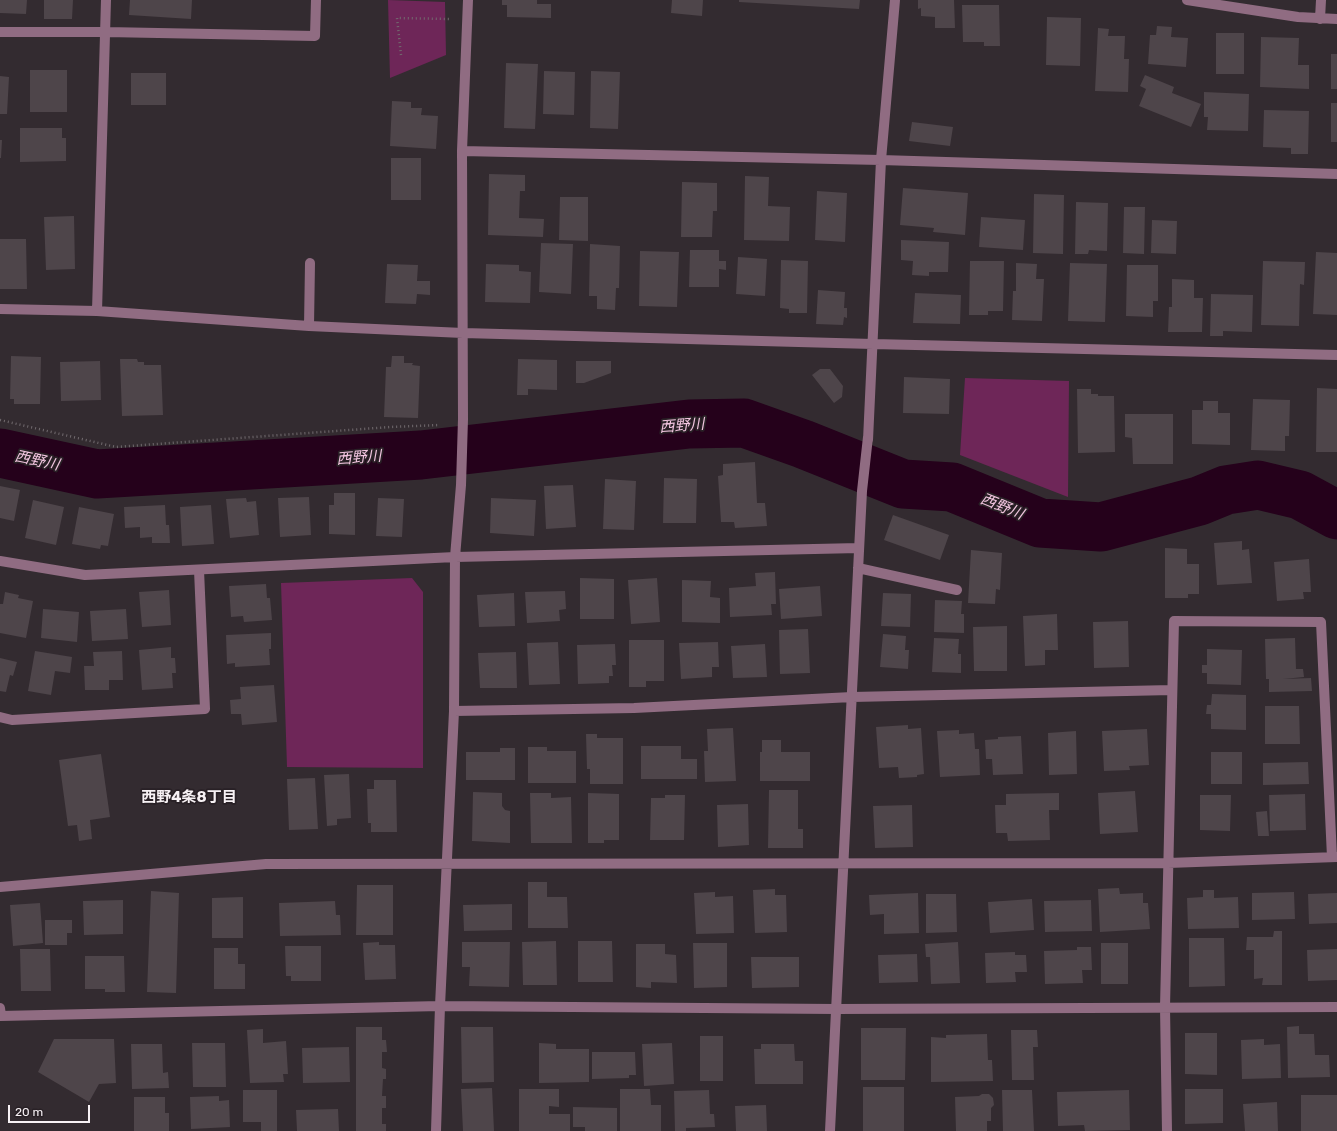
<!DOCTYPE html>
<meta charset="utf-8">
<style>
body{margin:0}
#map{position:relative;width:1337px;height:1131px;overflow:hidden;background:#332b30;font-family:Rubik,sans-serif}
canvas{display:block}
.scale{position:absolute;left:8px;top:1105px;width:82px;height:18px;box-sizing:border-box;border:2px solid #f7f1f4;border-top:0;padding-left:5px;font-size:12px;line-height:14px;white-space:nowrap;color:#f7f1f4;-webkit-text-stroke:3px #292126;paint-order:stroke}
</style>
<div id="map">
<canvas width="1337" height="1131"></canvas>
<div class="scale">20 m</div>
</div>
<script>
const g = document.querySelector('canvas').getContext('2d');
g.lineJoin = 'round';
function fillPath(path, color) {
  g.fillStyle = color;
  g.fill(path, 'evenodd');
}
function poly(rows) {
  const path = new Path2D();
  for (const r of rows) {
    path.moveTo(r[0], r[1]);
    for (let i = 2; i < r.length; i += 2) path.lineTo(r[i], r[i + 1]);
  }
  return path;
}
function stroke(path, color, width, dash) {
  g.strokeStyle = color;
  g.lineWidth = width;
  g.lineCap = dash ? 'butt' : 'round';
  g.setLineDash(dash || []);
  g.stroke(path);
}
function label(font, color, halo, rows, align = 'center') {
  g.font = font + ' Rubik,"Noto Sans JP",sans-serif';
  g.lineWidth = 3.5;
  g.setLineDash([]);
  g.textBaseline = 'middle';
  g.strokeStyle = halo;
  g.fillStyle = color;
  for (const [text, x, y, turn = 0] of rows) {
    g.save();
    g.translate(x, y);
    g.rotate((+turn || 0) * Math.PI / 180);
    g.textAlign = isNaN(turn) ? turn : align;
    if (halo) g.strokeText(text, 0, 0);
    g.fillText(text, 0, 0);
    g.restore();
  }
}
fillPath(poly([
 [388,0,445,2,446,55,390,78],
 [965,378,1069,381,1068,497,960,455],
 [412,578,423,592,423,768,287,767,281,583]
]), '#6e2658');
stroke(poly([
 [0,453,97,474,421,455,689,424,744,423,803,444,903,484,952,487,1040,523,1101,527,1199,501,1226,490,1258,485,1300,495,1337,515]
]), '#25011b', 49);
fillPath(poly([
 [0,0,27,0,26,14,0,13],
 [44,0,73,0,72,19,44,19],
 [130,0,192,0,191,19,129,15],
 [502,0,537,0,537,4,551,4,551,18,507,17,507,5,502,5],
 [672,0,703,0,702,16,671,13],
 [739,0,860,0,859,9,739,2],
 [918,0,954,0,955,28,935,28,935,17,921,16,921,8,918,9],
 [962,5,999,5,1000,46,984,46,984,42,963,42],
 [1047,17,1081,18,1080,66,1046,65],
 [1157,26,1172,27,1171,37,1188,38,1186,67,1148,64,1150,35,1156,35],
 [1098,28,1109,29,1108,36,1125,36,1124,59,1129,59,1128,92,1095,91],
 [1216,33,1244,33,1244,74,1216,74],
 [1261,37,1299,38,1298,65,1309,65,1309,89,1260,87],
 [1331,54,1337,54,1337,89,1331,89],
 [506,63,538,64,535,129,504,128],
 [30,70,67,70,67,112,30,112],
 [544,71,575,72,574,115,543,114],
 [591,71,620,72,618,129,590,128],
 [131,73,166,73,166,105,131,105],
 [1145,75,1174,87,1172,93,1201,104,1191,127,1139,106,1146,89,1140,86],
 [0,76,9,77,7,114,0,114],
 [1204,92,1249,94,1248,131,1207,130,1208,117,1204,117],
 [392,101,411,102,411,108,422,108,421,115,438,116,436,149,390,146],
 [1331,103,1337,103,1337,142,1331,142],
 [1264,110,1309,111,1308,154,1291,154,1291,148,1263,147],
 [912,122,953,127,950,146,909,141],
 [20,128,62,128,62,138,66,138,66,161,20,162],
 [0,140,2,140,1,158,0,158],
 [391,158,421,158,421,200,391,200],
 [489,174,525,175,525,191,520,191,519,218,544,219,543,237,488,235],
 [745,176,769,177,768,206,790,207,789,241,744,240],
 [682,182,717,183,717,211,713,211,712,237,681,237],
 [903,188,968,193,965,235,933,232,934,228,900,225],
 [817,191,847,193,845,242,815,240],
 [1034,194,1064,195,1063,254,1033,253],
 [560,197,588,197,588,241,559,240],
 [1076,202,1108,203,1107,251,1089,250,1088,254,1075,254],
 [1124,207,1145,207,1144,254,1123,253],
 [74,216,75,269,46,270,44,217],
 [981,217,1025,220,1023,250,979,247],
 [1152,220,1177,221,1176,254,1151,253],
 [0,239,26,239,27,289,0,289],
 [901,240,949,242,948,272,929,272,929,276,912,275,913,261,901,260],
 [541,243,573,244,571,294,539,292],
 [590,244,620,246,619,288,616,288,615,310,597,309,597,296,589,296],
 [690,250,719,250,719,261,726,261,726,270,719,269,719,287,689,287],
 [640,251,679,252,677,307,639,306],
 [1316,252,1337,253,1337,315,1313,314],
 [738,257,767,259,765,296,736,294],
 [781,260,808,261,807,313,789,313,789,309,780,308],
 [970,261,1004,261,1003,311,988,311,988,315,969,315],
 [1263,261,1305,262,1304,285,1300,284,1299,326,1261,325],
 [1016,263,1037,264,1036,279,1044,279,1042,321,1012,320,1013,291,1016,291],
 [1070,263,1107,264,1105,322,1068,321],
 [387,264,418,265,417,281,430,281,430,295,417,294,416,304,385,303],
 [486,264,519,265,519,271,531,272,530,303,485,302],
 [1127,265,1158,265,1158,301,1153,301,1153,317,1126,316],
 [1172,279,1194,280,1194,298,1203,298,1202,332,1168,332,1169,307,1172,307],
 [818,290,845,292,844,308,847,308,847,318,844,317,843,325,816,324],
 [915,293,961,295,960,324,913,323],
 [1211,294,1253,295,1252,332,1223,331,1223,336,1210,336],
 [11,356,41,357,40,404,14,404,14,399,10,399],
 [392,356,404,356,404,363,413,363,412,365,420,366,418,418,384,417,386,367,391,367],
 [120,359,137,359,138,362,144,362,144,365,161,365,163,415,122,416],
 [518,359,557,360,557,390,528,389,528,395,517,395],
 [100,361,101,400,61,401,60,362],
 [576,361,611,361,611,373,584,383,576,383],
 [820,369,830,369,843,386,842,397,834,403,812,375],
 [904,377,950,379,949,414,903,413],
 [1317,388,1337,389,1337,452,1316,452],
 [1077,389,1091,389,1091,394,1098,394,1098,396,1114,396,1115,452,1078,453],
 [1253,399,1290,400,1289,436,1285,436,1285,451,1251,450],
 [1203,401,1218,401,1218,413,1230,413,1230,445,1192,444,1192,410,1203,410],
 [1125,414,1173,414,1173,464,1133,464,1132,438,1125,437],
 [755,462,757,503,765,503,767,526,735,528,734,522,721,522,718,476,723,475,723,464],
 [664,478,697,479,696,523,663,523],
 [605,479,636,481,634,530,603,529],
 [573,485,576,527,546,529,544,486],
 [0,486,20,490,14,521,0,518],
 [334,493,355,493,355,535,329,534,329,505,334,505],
 [309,497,311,535,280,537,278,498],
 [246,498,247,502,256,501,259,535,230,538,226,499],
 [378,498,404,499,402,537,376,536],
 [491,498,536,500,534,536,490,533],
 [33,500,64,507,56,545,25,538],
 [165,505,166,525,169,525,170,543,152,543,152,537,140,538,140,527,125,528,124,507],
 [211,505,214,544,182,546,180,507],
 [79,507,114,514,108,546,101,545,100,549,72,544],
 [893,515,949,535,940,560,884,540],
 [1242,541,1242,550,1249,549,1252,583,1217,585,1214,543],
 [1165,548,1187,549,1187,564,1199,564,1199,594,1188,594,1188,598,1165,598],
 [971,550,1002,553,1000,590,996,589,995,604,968,603],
 [1309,559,1311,592,1303,592,1304,599,1277,601,1274,562],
 [775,572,776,604,771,604,772,615,730,617,729,588,756,586,755,573],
 [580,578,614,579,614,619,580,619],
 [657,578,660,622,631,624,628,580],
 [682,580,711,581,710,597,720,598,720,623,682,622],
 [266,584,267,598,270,598,272,620,244,622,243,616,231,617,229,586],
 [820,586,822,616,781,619,779,589],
 [169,590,171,625,142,627,139,592],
 [565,591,566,609,559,610,560,621,527,623,525,592],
 [5,592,19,595,18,598,33,601,26,638,0,633,0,604,3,604],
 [514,593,515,626,479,627,477,595],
 [883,593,911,594,910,627,881,626],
 [935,600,962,601,961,614,964,614,964,633,934,632],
 [43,609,79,612,77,642,41,638],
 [126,609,128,639,92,641,90,611],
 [1057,614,1058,650,1045,650,1045,665,1025,666,1023,616],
 [1128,621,1129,667,1094,668,1093,622],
 [1007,626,1007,671,974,671,973,627],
 [808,629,810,673,780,674,779,630],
 [271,633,271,649,269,649,270,665,235,667,235,663,227,664,226,635],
 [883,634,906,636,905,650,909,650,908,669,880,667],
 [934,638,959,639,958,654,961,654,961,673,932,672],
 [1295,638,1296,669,1303,669,1304,677,1283,679,1311,678,1312,691,1269,692,1269,679,1266,679,1265,639],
 [629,640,664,640,664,681,646,681,646,687,629,687],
 [558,642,560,684,529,685,527,643],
 [718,642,719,667,712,667,712,677,681,679,679,643],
 [615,644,616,665,612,665,613,676,609,676,609,683,578,684,577,645],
 [765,644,767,677,733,678,731,646],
 [171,647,171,658,175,658,176,673,172,673,173,688,142,690,139,650],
 [1207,649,1242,650,1241,685,1207,684,1207,673,1202,673,1202,665,1207,665],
 [35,651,72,657,70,673,55,671,51,695,28,691],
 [122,651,123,680,109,680,109,690,85,690,84,666,94,666,93,652],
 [516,652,517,688,480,688,478,653],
 [0,658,17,662,13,676,10,675,6,692,0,691],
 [274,685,277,722,242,725,241,714,231,714,230,700,241,699,240,687],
 [1212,694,1246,695,1246,730,1211,729,1211,714,1206,714,1207,705,1211,705],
 [1265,706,1299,706,1300,744,1265,744],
 [908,725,908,729,921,728,924,774,917,775,917,777,899,778,898,767,879,768,876,727],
 [733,728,736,781,705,782,704,751,708,751,707,729],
 [1147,729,1149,765,1129,766,1130,770,1104,771,1102,731],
 [959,730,959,734,974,733,975,749,979,749,980,775,940,777,937,731],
 [1076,731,1077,774,1049,775,1048,733],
 [586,734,597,734,597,738,623,738,623,784,590,784,590,769,587,769],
 [1021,736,1023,774,993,775,992,759,986,759,985,740,998,739,998,737],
 [762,740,781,740,781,752,810,752,810,781,760,781,760,752,762,752],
 [641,746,681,746,681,759,697,759,697,779,641,779],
 [528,747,547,747,547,751,576,751,576,783,528,783],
 [500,748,515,748,515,780,466,780,466,752,500,752],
 [1211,752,1242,752,1242,784,1211,784],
 [101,754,110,817,90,820,92,839,79,841,77,825,68,826,59,760],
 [1308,762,1309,784,1263,785,1263,763],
 [349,774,351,818,337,819,337,825,327,826,324,775],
 [315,778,318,829,289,830,287,779],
 [374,780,396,780,397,832,371,832,371,823,368,823,367,789,374,789],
 [769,790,798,790,798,829,803,829,803,848,768,848],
 [1135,791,1138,832,1100,834,1098,793],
 [473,792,502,793,502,806,505,810,510,811,510,843,472,841],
 [530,793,551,793,551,798,571,797,572,843,531,843],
 [588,793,619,794,619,840,604,840,604,843,588,843],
 [1059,793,1059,810,1049,810,1050,840,1008,841,1007,833,996,833,995,805,1006,805,1006,794],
 [1305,794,1306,830,1270,831,1269,795],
 [665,795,685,795,684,840,650,840,651,798,665,798],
 [1200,795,1231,795,1230,831,1200,830],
 [748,804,749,845,718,847,717,805],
 [912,805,913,847,875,848,873,806],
 [1267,811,1269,836,1258,836,1256,812],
 [528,882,547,882,547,897,567,897,568,928,528,928],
 [357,885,393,885,393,935,356,935],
 [1119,888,1120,894,1143,893,1143,903,1148,903,1150,929,1100,932,1098,889],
 [775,889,775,895,786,895,787,932,755,933,753,890],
 [1203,890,1214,890,1214,898,1238,897,1239,928,1188,929,1187,898,1203,897],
 [151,891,179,893,176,993,147,992],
 [715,892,715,897,733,896,734,933,696,934,694,893],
 [1294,892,1295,919,1252,920,1252,893],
 [918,893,919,933,884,934,884,914,870,915,869,895],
 [1337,893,1337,923,1309,924,1308,894],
 [926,894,956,894,957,932,926,933],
 [243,897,243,938,212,938,212,898],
 [1032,899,1034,930,990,933,988,902],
 [123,900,123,934,84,935,83,901],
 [1091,900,1092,931,1045,932,1044,901],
 [335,901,336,915,340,915,341,935,280,936,279,903],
 [40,903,43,943,13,946,10,905],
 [512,904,512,930,464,931,463,905],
 [45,920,72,920,72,933,67,933,67,945,45,945],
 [1274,931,1282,931,1282,985,1262,985,1263,978,1254,979,1254,950,1246,950,1247,937,1273,937],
 [1189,938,1224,938,1225,986,1189,987],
 [556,941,557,985,523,985,522,942],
 [578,941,612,941,613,982,578,982],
 [379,942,379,945,395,945,396,979,365,980,363,943],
 [462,942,510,942,509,987,469,986,470,967,462,967],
 [958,942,960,983,931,984,930,957,926,957,925,944],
 [693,943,727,943,727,987,694,988],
 [1101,943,1128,943,1128,984,1101,984],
 [636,944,665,944,665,954,676,955,677,983,651,982,651,988,636,987],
 [285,946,321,946,321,981,291,981,291,976,286,976],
 [1077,947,1091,947,1092,970,1082,970,1083,983,1045,984,1044,951,1077,950],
 [214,948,238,948,238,964,245,964,245,989,214,989],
 [20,949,50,949,51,991,21,991],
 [1337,949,1337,980,1308,981,1307,950],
 [1015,952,1015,955,1026,955,1027,972,1015,972,1016,982,986,983,985,953],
 [917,954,918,982,879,983,878,955],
 [85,956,124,956,125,992,105,992,105,989,85,989],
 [751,957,799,957,799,987,752,988],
 [1299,1026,1299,1034,1314,1034,1315,1055,1329,1055,1330,1077,1288,1078,1287,1027],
 [356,1027,382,1027,382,1040,386,1040,387,1052,382,1052,382,1068,386,1069,386,1079,383,1079,382,1096,386,1096,386,1108,382,1108,382,1124,386,1124,386,1131,356,1131],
 [461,1027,493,1027,494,1082,462,1083],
 [861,1028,906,1028,905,1080,861,1080],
 [263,1029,263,1043,286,1041,288,1074,283,1074,284,1082,250,1083,247,1030],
 [1011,1030,1037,1030,1038,1047,1033,1047,1034,1080,1012,1080],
 [1185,1033,1217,1033,1217,1075,1185,1074],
 [987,1034,988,1060,992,1060,993,1081,931,1082,931,1037,946,1038,946,1035],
 [700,1036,723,1036,723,1081,700,1081],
 [54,1039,114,1039,116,1083,99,1084,89,1102,38,1072],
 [1264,1039,1264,1045,1280,1044,1281,1078,1242,1079,1241,1040],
 [192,1043,225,1043,226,1087,193,1087],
 [539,1043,556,1044,556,1049,589,1049,589,1082,539,1083],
 [672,1043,674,1084,644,1086,642,1044],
 [131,1044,162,1044,163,1073,168,1072,169,1088,132,1089],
 [761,1044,794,1044,795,1061,803,1061,803,1084,755,1084,754,1049,761,1049],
 [349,1047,350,1082,303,1083,302,1048],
 [592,1052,635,1052,636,1075,629,1075,629,1078,592,1079],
 [863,1087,904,1087,904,1131,863,1131],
 [492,1088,494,1131,463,1131,461,1089],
 [519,1089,559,1089,559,1107,549,1106,549,1114,570,1114,570,1131,519,1131],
 [620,1089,650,1089,651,1105,661,1105,661,1131,620,1131],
 [1185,1089,1223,1089,1223,1123,1185,1124],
 [243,1090,277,1090,277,1131,261,1131,261,1122,243,1122],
 [709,1090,710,1114,714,1114,715,1127,686,1128,686,1131,675,1131,674,1091],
 [1002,1090,1032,1090,1034,1131,1003,1131],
 [1129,1090,1130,1130,1085,1131,1084,1125,1058,1126,1057,1092],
 [982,1094,989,1094,993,1098,994,1105,991,1108,991,1121,987,1121,987,1131,956,1131,955,1097,979,1096],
 [1301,1095,1337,1095,1337,1131,1301,1131],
 [219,1096,219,1101,229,1100,230,1127,191,1129,190,1097],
 [134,1097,165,1097,165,1113,169,1113,169,1131,134,1131],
 [1277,1102,1278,1131,1245,1131,1243,1104],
 [766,1105,767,1131,736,1131,735,1106],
 [573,1107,617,1108,617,1131,585,1131,585,1127,573,1127],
 [338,1109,339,1131,297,1131,296,1110]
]), '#4e454a');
stroke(poly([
 [401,55,397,18,449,19],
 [0,420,116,447,390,427,440,425]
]), '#726b6f', 2.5, [1, 3]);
stroke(poly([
 [1187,0,1298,17,1337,19],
 [1320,19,1321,0],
 [0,32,106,32,315,36,316,0],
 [462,151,881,160,1337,174],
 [0,309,97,311,309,326,463,333,873,344,1337,355],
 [97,311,106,0],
 [309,326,310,263],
 [868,440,881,160,895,0],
 [0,561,85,575,455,557,859,548],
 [858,568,957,590],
 [454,711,634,708,852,697,1172,690],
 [0,717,12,720,205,709,199,570],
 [0,887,266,864,1168,863,1337,857],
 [0,1008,1,1016,440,1006,836,1009,1337,1007],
 [436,1131,440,1006,454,711,455,557,461,485,463,419,462,151,468,0],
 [830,1131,862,491,868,437],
 [1167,1131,1165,1007,1174,621,1321,622,1332,857]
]), '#906c82', 10);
label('italic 15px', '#f3c6e1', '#292126', [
 ["西野川",682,426,-4],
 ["西野川",359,458,-4],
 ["西野川",37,461,12],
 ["西野川",1002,507,22]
]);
label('bold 15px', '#f7f1f4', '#292126', [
 ["西野4条8丁目",189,798]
]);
</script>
